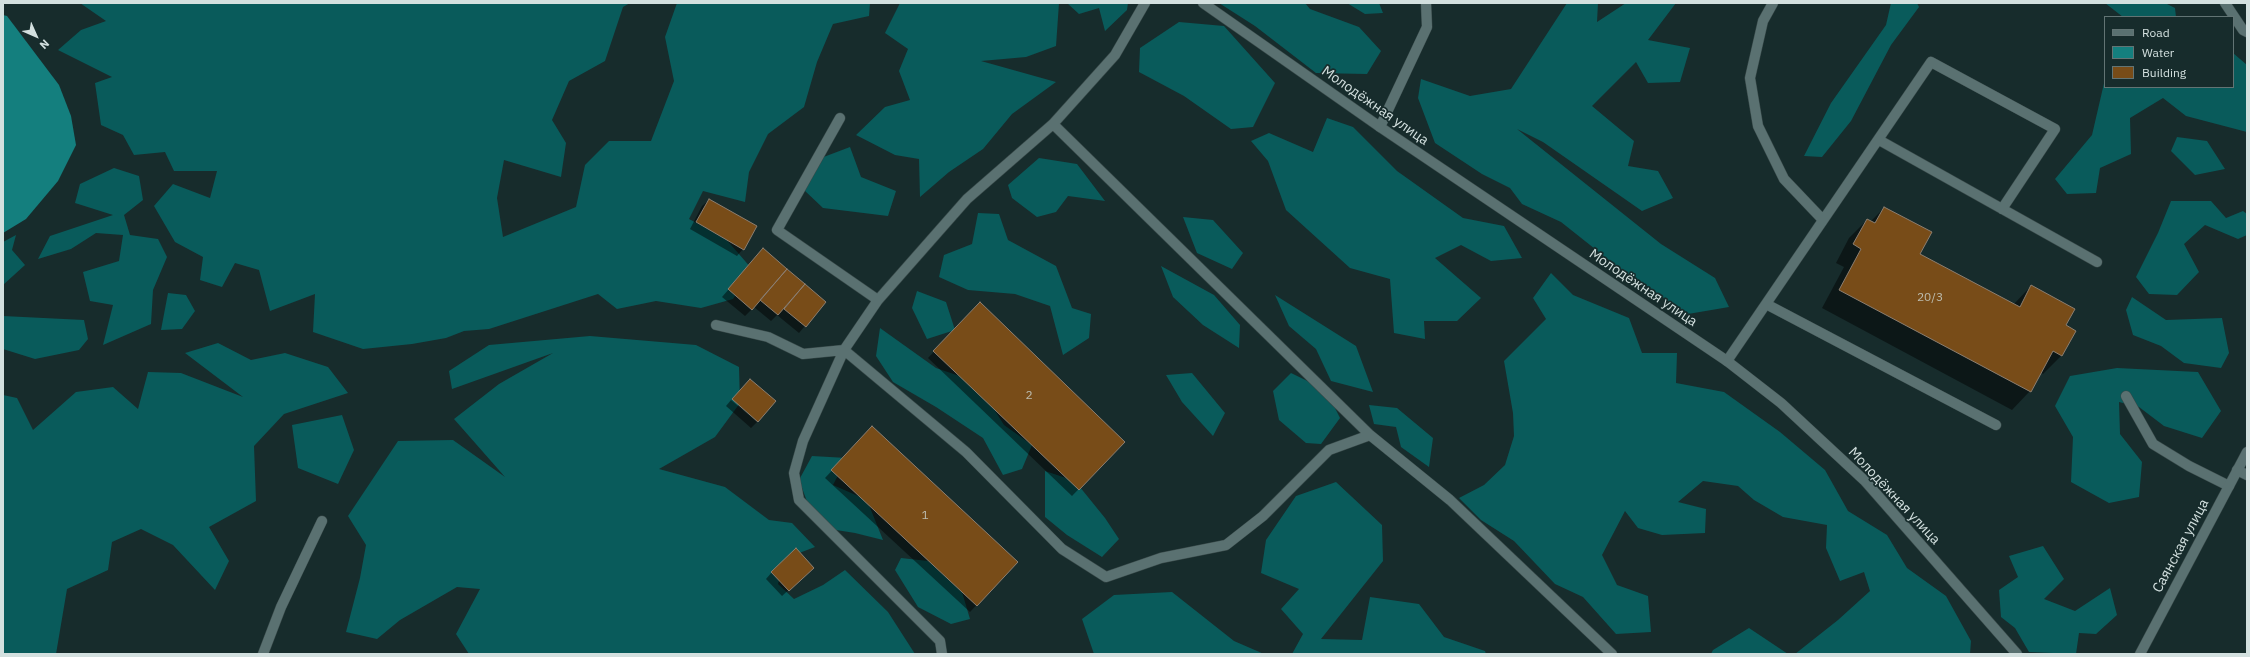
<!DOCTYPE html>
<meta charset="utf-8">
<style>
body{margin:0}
#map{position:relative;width:2250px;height:657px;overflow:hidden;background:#172c2c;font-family:"IBM Plex Sans",sans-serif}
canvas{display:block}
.frame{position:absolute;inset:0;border:4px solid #d3e0df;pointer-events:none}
.legend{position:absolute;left:2104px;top:16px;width:130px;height:72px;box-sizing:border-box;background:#172c2c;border:1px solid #627474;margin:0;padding:5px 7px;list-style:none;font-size:12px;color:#d3e0df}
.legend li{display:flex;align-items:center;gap:8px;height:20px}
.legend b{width:20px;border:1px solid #627474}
.north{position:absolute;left:16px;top:16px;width:40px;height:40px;-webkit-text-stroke:3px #172c2c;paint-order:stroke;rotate:135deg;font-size:11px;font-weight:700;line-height:16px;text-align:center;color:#d3e0df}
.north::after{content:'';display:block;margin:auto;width:14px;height:18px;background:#d3e0df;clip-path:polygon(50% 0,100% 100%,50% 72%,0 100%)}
</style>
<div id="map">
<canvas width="2250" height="657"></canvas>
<div class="frame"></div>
<ul class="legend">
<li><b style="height:5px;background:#5a7171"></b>Road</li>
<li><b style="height:11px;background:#147f7e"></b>Water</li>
<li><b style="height:11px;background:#784c18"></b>Building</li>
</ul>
<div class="north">N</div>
</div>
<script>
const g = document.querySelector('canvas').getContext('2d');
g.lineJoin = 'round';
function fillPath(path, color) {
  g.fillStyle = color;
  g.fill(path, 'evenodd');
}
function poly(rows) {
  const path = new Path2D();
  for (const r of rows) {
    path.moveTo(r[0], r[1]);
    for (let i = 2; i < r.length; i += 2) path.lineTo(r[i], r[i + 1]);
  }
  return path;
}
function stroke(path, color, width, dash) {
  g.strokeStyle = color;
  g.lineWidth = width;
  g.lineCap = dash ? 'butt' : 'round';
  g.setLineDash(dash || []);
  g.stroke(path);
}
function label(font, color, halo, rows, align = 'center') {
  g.font = font + ' "IBM Plex Sans",sans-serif';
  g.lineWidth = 3.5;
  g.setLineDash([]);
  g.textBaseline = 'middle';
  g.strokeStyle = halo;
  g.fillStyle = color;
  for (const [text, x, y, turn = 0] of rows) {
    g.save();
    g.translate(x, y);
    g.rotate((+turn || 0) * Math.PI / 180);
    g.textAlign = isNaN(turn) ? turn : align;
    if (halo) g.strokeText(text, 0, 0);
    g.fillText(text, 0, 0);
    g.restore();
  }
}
fillPath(poly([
 [80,3,630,3,623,7,605,61,569,81,552,120,566,143,561,177,504,160,497,198,503,237,576,207,585,165,609,141,651,141,674,81,665,37,677,3,870,3,869,16,833,24,817,62,804,107,768,134,749,172,745,202,703,191,689,219,725,238,752,269,733,299,701,308,656,301,617,309,598,294,489,329,464,331,446,338,412,344,363,349,313,332,315,294,270,311,259,270,235,263,222,287,200,280,203,257,175,242,154,206,173,184,210,198,217,171,174,171,165,152,134,155,123,135,101,125,95,83,112,77,58,50,81,30,106,21],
 [900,3,1059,3,1056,46,1026,57,981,61,1056,82,1012,114,983,149,949,172,920,197,919,159,895,155,856,135,885,107,910,100,899,71,908,49,885,33],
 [1067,3,1128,3,1127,10,1105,31,1099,8,1079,14],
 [1219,3,1305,3,1310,9,1359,27,1381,51,1367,74,1316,73,1255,26],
 [1347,3,1379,3,1383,13,1365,14],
 [1567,3,1598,3,1597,22,1626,3,1676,3,1648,40,1690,48,1680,82,1648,83,1636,62,1592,106,1634,141,1628,166,1658,171,1673,198,1642,211,1543,142,1517,129,1661,244,1715,278,1729,307,1688,314,1619,268,1561,222,1522,204,1510,188,1482,174,1435,143,1418,98,1421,79,1470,96,1511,89],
 [1891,3,1917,3,1919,7,1891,45,1851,121,1822,157,1804,156,1831,103,1886,25],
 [2105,3,2165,3,2175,8,2176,17,2123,17],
 [1179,22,1224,26,1275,83,1253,127,1231,129,1184,96,1139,72,1140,48],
 [2233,53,2247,65,2247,132,2186,116,2163,98,2130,118,2131,154,2100,168,2096,193,2067,194,2055,179,2092,135,2105,79,2105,87,2233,87],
 [1327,118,1353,127,1397,171,1463,218,1504,226,1522,258,1491,261,1461,245,1435,258,1481,298,1457,321,1424,321,1425,339,1394,333,1390,279,1350,268,1286,210,1268,161,1251,141,1269,133,1313,152],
 [2177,137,2207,141,2225,169,2195,175,2171,151],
 [850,147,861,177,896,191,888,216,823,208,804,190,821,158],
 [1039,158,1077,164,1105,201,1068,196,1056,212,1037,217,1012,198,1008,185],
 [114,168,139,176,143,200,124,215,130,235,158,239,167,257,153,290,151,324,103,345,113,305,90,301,83,272,119,261,123,235,96,233,71,249,38,259,50,236,113,215,75,203,80,184],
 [2171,201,2211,201,2226,218,2243,211,2247,214,2247,235,2238,239,2205,225,2184,244,2199,272,2177,295,2149,294,2136,277,2158,233],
 [978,213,999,214,1008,240,1056,266,1072,308,1091,314,1089,338,1063,355,1050,306,1015,294,968,290,939,277,944,255,972,244],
 [1183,217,1213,220,1243,253,1232,269,1197,253],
 [16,235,12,250,25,265,3,285,3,242],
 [1161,266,1214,295,1240,325,1239,348,1203,325,1173,297],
 [1551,273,1573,295,1629,318,1642,353,1677,353,1676,383,1724,392,1780,432,1825,470,1848,511,1887,535,1907,568,1946,596,1971,641,1970,654,1795,654,1838,620,1870,591,1864,572,1840,581,1826,548,1827,525,1783,517,1754,500,1738,486,1703,481,1678,502,1706,509,1705,533,1662,535,1638,528,1625,511,1602,555,1617,585,1648,596,1651,632,1616,634,1583,597,1555,584,1514,541,1481,520,1459,498,1484,485,1505,465,1514,436,1513,413,1504,361,1546,319,1533,298],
 [917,291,946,302,955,330,927,339,912,308],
 [168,293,186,295,195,311,182,329,161,330],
 [1275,295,1356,346,1373,392,1331,381,1316,349,1289,326],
 [2132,297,2166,320,2222,318,2229,353,2221,368,2184,363,2161,346,2133,335,2126,310],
 [3,316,84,320,88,339,79,350,35,359,3,349],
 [880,328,936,368,977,382,1004,425,1032,445,1022,469,1003,475,983,438,936,407,893,382,876,356],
 [590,336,696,345,739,367,740,403,715,437,659,469,725,487,769,520,792,523,815,547,786,558,778,584,794,599,823,585,845,570,888,612,915,654,469,654,456,634,480,589,457,587,400,620,377,639,346,632,360,578,366,545,348,516,398,441,453,440,505,477,454,419,499,384,553,353,452,389,449,371,489,345],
 [218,343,251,360,285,353,328,367,348,393,284,414,254,446,256,501,209,527,229,561,215,590,173,545,141,529,112,542,108,570,67,589,56,654,3,654,3,395,17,398,33,430,76,392,113,387,138,409,148,372,181,373,243,397,185,353],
 [2117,368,2198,372,2221,411,2202,438,2164,426,2139,407,2119,402,2120,434,2142,462,2139,497,2109,503,2071,482,2073,437,2055,406,2070,376],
 [1192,373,1225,413,1213,436,1182,402,1166,375],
 [1291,373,1326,390,1340,418,1321,444,1306,443,1279,420,1273,391],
 [1369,405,1397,408,1433,438,1429,467,1401,447,1396,427,1374,424],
 [342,415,354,450,338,484,298,468,292,425],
 [812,456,847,458,833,485,867,500,883,540,855,533,830,529,808,504,799,480],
 [1045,471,1075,481,1105,518,1119,539,1102,557,1067,535,1045,517],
 [1336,482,1382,525,1383,561,1321,639,1362,640,1370,597,1419,604,1444,637,1485,651,1486,654,1292,654,1303,634,1281,609,1299,589,1261,573,1266,540,1296,496],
 [2043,546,2064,579,2044,599,2075,611,2110,588,2117,615,2096,634,2079,633,2076,654,2029,652,2015,628,2001,617,1999,590,2018,577,2009,556],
 [901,558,928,561,962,592,970,619,951,624,918,607,895,570],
 [1172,592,1234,641,1264,654,1094,654,1082,619,1114,595],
 [1749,628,1788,654,1711,654,1713,650]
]), '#095b5b');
fillPath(poly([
 [3,15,7,16,59,85,71,116,76,145,58,181,26,219,3,233]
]), '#147f7e');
fillPath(poly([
 [709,200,743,249,737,256,690,229,702,206],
 [1884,208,1919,254,2013,305,2031,286,2065,326,2075,331,2061,356,2043,374,2040,372,2030,391,2012,410,1822,308,1844,267,1836,263,1849,238,1867,220,1870,222],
 [763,250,825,302,799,333,777,315,771,321,754,307,745,316,722,297],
 [980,303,1124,442,1072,496,928,358],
 [731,400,757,422,751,428,726,406],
 [866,434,1017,562,970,612,825,478],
 [772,572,806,574,782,596,766,579]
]), '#0007');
const building = poly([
 [709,199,757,226,744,250,696,222,709,199],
 [1884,207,1932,232,1920,254,2020,307,2031,285,2075,309,2066,325,2076,331,2062,356,2053,351,2031,392,1839,290,1861,249,1853,244,1867,219,1875,223,1884,207],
 [763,248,787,269,752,310,728,289,763,248],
 [787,269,805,284,778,315,760,300,787,269],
 [805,284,826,302,806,327,784,309,805,284],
 [980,302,1125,442,1079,490,933,351,980,302],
 [750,379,776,401,758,422,732,399,750,379],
 [872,426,1018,562,977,606,831,470,872,426],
 [796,548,814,568,789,591,771,572,796,548]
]);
fillPath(building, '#784c18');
stroke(building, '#8c7e70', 1);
const service = poly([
 [1773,3,1763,21,1750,78,1758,126,1784,179,1823,220],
 [2225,3,2243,30,2247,32],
 [840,118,777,230,878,300],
 [1053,124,1370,435,1450,500,1612,654],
 [1380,127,1427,27,1426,3],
 [1879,140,2097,262],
 [1766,304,1996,425],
 [716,325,768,337,803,354,844,350,966,452,1062,549,1106,577,1161,558,1226,545,1263,516,1329,450,1370,435],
 [1727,361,1931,62,2055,129,2002,209],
 [2126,396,2153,444,2189,466,2229,486],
 [2237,470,2247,475],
 [263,654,281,607,322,521],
 [942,654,940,641,799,500,794,473,803,441,844,350,878,300,967,199,1053,124,1115,55,1145,3]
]);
const minor = poly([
 [1203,3,1380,127,1727,361,1781,403,1865,481,2017,654]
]);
const tertiary = poly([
 [2140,654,2247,452]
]);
stroke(service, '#384949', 11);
stroke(minor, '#384949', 11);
stroke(tertiary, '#384949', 11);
stroke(service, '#5a7171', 10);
stroke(minor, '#5a7171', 10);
stroke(tertiary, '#5a7171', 10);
label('12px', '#bcbbad', null, [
 ["20/3",1930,298],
 ["2",1029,396],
 ["1",925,516]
]);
label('14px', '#d3e0df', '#172c2c', [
 ["Молодёжная улица",1375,106,35],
 ["Молодёжная улица",1643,288,34],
 ["Молодёжная улица",1894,496,47],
 ["Саянская улица",2181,546,-62]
]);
</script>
